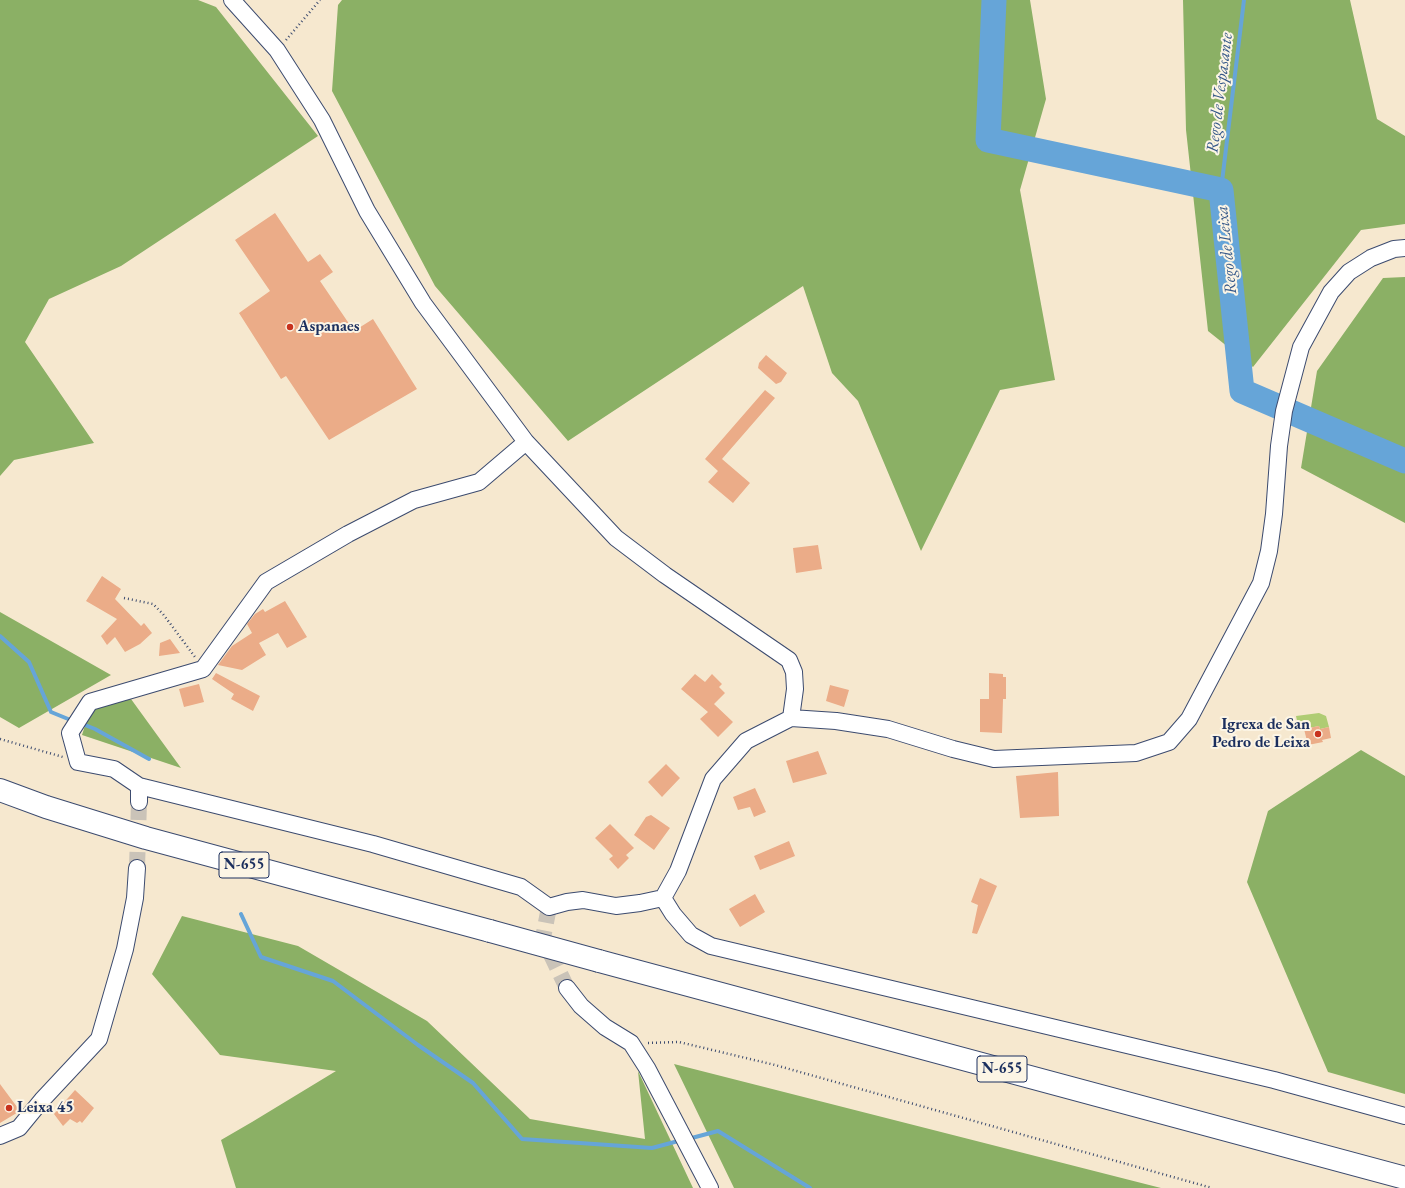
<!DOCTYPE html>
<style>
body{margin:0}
canvas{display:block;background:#f6e8cf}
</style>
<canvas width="1405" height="1188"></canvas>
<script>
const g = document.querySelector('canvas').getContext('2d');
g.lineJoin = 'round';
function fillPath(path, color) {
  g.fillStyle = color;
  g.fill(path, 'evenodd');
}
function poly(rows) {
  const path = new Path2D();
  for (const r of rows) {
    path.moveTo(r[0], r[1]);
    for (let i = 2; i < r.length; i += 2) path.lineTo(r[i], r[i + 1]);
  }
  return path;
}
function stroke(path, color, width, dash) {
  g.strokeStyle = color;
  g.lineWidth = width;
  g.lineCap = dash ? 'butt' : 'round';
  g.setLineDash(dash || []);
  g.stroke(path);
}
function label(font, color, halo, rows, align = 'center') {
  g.font = font + ' "EB Garamond",serif';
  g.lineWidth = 4;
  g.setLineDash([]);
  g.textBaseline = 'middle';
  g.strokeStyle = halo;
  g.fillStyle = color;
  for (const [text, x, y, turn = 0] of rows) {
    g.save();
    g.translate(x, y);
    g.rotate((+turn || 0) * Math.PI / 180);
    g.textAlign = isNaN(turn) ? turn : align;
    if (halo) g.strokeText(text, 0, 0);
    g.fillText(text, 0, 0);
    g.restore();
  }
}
fillPath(poly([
 [1319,713,1326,716,1329,727,1320,729,1319,726,1299,730,1296,716]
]), '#afcc73');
fillPath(poly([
 [0,0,198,0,216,7,318,136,121,266,49,299,25,342,94,443,14,460,0,476],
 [342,0,1030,0,1046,99,1020,190,1055,380,1000,390,921,551,858,401,832,373,803,286,568,441,435,286,332,91,338,5],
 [1183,0,1350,0,1377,119,1405,136,1405,224,1361,230,1253,367,1208,331,1186,130],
 [1405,277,1405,523,1301,468,1317,371,1383,278],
 [0,612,111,675,19,728,0,717],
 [131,699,181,768,82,735,90,710],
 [1361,750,1405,776,1405,1094,1328,1072,1247,882,1268,811],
 [182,916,298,946,427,1021,530,1119,645,1139,638,1071,693,1188,236,1188,221,1140,252,1122,336,1071,220,1055,152,974],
 [674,1064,1161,1188,734,1188]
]), '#8bb065');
stroke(poly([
 [1221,190,1244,0],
 [0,636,29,662,51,712,73,721],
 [80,723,95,729,149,759],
 [241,914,261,957,333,981,418,1045,473,1083,522,1139,652,1148,682,1140],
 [688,1139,718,1131,810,1188]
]), '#66a5d8', 4);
stroke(poly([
 [994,0,988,140,1221,190,1242,391,1405,461]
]), '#66a5d8', 25);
fillPath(poly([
 [275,213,308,262,320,254,333,272,320,281,354,331,373,319,417,389,329,440,286,376,281,379,239,313,270,291,235,240],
 [766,355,787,373,781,382,776,384,758,368,759,363],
 [765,390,775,398,722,459,750,483,733,503,708,482,718,471,705,459],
 [818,545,822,569,796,573,793,548],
 [102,576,121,589,115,599,141,626,144,623,152,633,140,644,125,652,115,637,107,645,101,636,117,619,86,601],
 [285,601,307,637,287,648,278,633,259,643,266,655,242,670,218,665,232,646,252,633,247,624,255,614,263,609,265,612],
 [170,639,180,653,159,656,160,643],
 [216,673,260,696,253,711,231,699,234,694,212,679],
 [989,673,1003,674,1003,677,1006,677,1006,699,1003,699,1002,733,980,732,980,699,989,699],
 [695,674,705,682,712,674,722,684,719,687,725,693,714,704,733,722,718,737,700,719,708,712,681,689],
 [199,684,204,702,184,707,179,689],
 [830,685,849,690,844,707,826,701],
 [1319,726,1320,729,1329,727,1331,738,1322,740,1323,742,1308,745,1304,729],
 [818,751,827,774,793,783,786,761],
 [666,764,680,778,662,797,648,782],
 [1058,772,1059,816,1020,818,1016,776],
 [755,788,766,812,754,817,750,807,738,810,733,797],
 [651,815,670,828,654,850,634,835,646,817],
 [610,824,634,848,626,855,629,858,618,869,609,859,613,856,595,838],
 [789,841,795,856,760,870,754,856],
 [980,878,997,886,977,934,972,933,978,905,971,902],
 [755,894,765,912,740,927,729,909],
 [0,1084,20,1111,0,1123],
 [75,1090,94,1108,82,1123,80,1121,77,1123,70,1119,63,1126,54,1114]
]), '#ebac88');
stroke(poly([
 [137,868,139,802],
 [549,907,543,938,567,988]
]), '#cac3b8', 16, [16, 8]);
const minor = poly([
 [791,718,836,721,888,729,953,749,994,759,1136,753,1169,742,1189,719,1261,583,1269,551,1274,514,1279,446,1284,411,1301,347,1331,292,1349,272,1371,258,1394,249,1405,248],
 [139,786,114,769,78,762,70,733,90,702,203,669,266,582,348,534,414,500,479,482,526,442],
 [139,802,139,786,373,844,521,887,549,907,567,902,583,900,616,906,640,903,663,898,678,871,713,779,746,741,791,718,795,689,794,672,789,660,665,575,616,538,526,442,423,303,367,211,322,120,277,50,232,0],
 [663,898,673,914,691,935,711,946,1274,1080,1405,1116],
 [567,988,581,1006,605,1027,631,1043,647,1068,710,1188],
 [0,1136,19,1128,42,1100,99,1039,125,949,135,898,137,868]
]);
const highway = poly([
 [0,790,46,807,146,838,490,931],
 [599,961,1405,1178]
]);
stroke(minor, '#3c4b6f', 18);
stroke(highway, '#3c4b6f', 24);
stroke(poly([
 [286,40,320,0],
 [124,598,153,604,163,614,195,657],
 [0,739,63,757],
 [648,1043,679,1042,775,1065,1212,1188]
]), '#3c4b6f', 2.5, [1, 3]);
stroke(minor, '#fff', 16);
stroke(highway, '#fff', 22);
const highwayBridge = poly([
 [490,931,599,961]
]);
stroke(highwayBridge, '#3c4b6f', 24, []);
stroke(highwayBridge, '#fff', 22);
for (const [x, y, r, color] of [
 [290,327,4,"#c8321e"],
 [1318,734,4,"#c8321e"],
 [9,1108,4,"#c8321e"]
]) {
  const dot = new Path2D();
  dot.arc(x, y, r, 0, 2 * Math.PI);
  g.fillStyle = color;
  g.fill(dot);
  stroke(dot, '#fcf5e5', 1.5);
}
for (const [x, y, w] of [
 [244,865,50],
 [1002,1069,50]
]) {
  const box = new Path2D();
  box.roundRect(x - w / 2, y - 13, w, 26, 3);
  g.fillStyle = '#fcf5e5';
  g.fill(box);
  stroke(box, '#1b2f5e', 1);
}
label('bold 15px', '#1b2f5e', null, [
 ["N-655",244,865],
 ["N-655",1002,1069]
]);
label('bold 16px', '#1b2f5e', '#fcf5e5', [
 ["Aspanaes",298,327],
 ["Igrexa de San",1310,725,"right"],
 ["Pedro de Leixa",1310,743,"right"],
 ["Leixa 45",17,1108]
], 'left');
label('italic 17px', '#355889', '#fcf5e5', [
 ["Rego de Vespasante",1220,93,-83],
 ["Rego de Leixa",1227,250,-96]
]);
</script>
